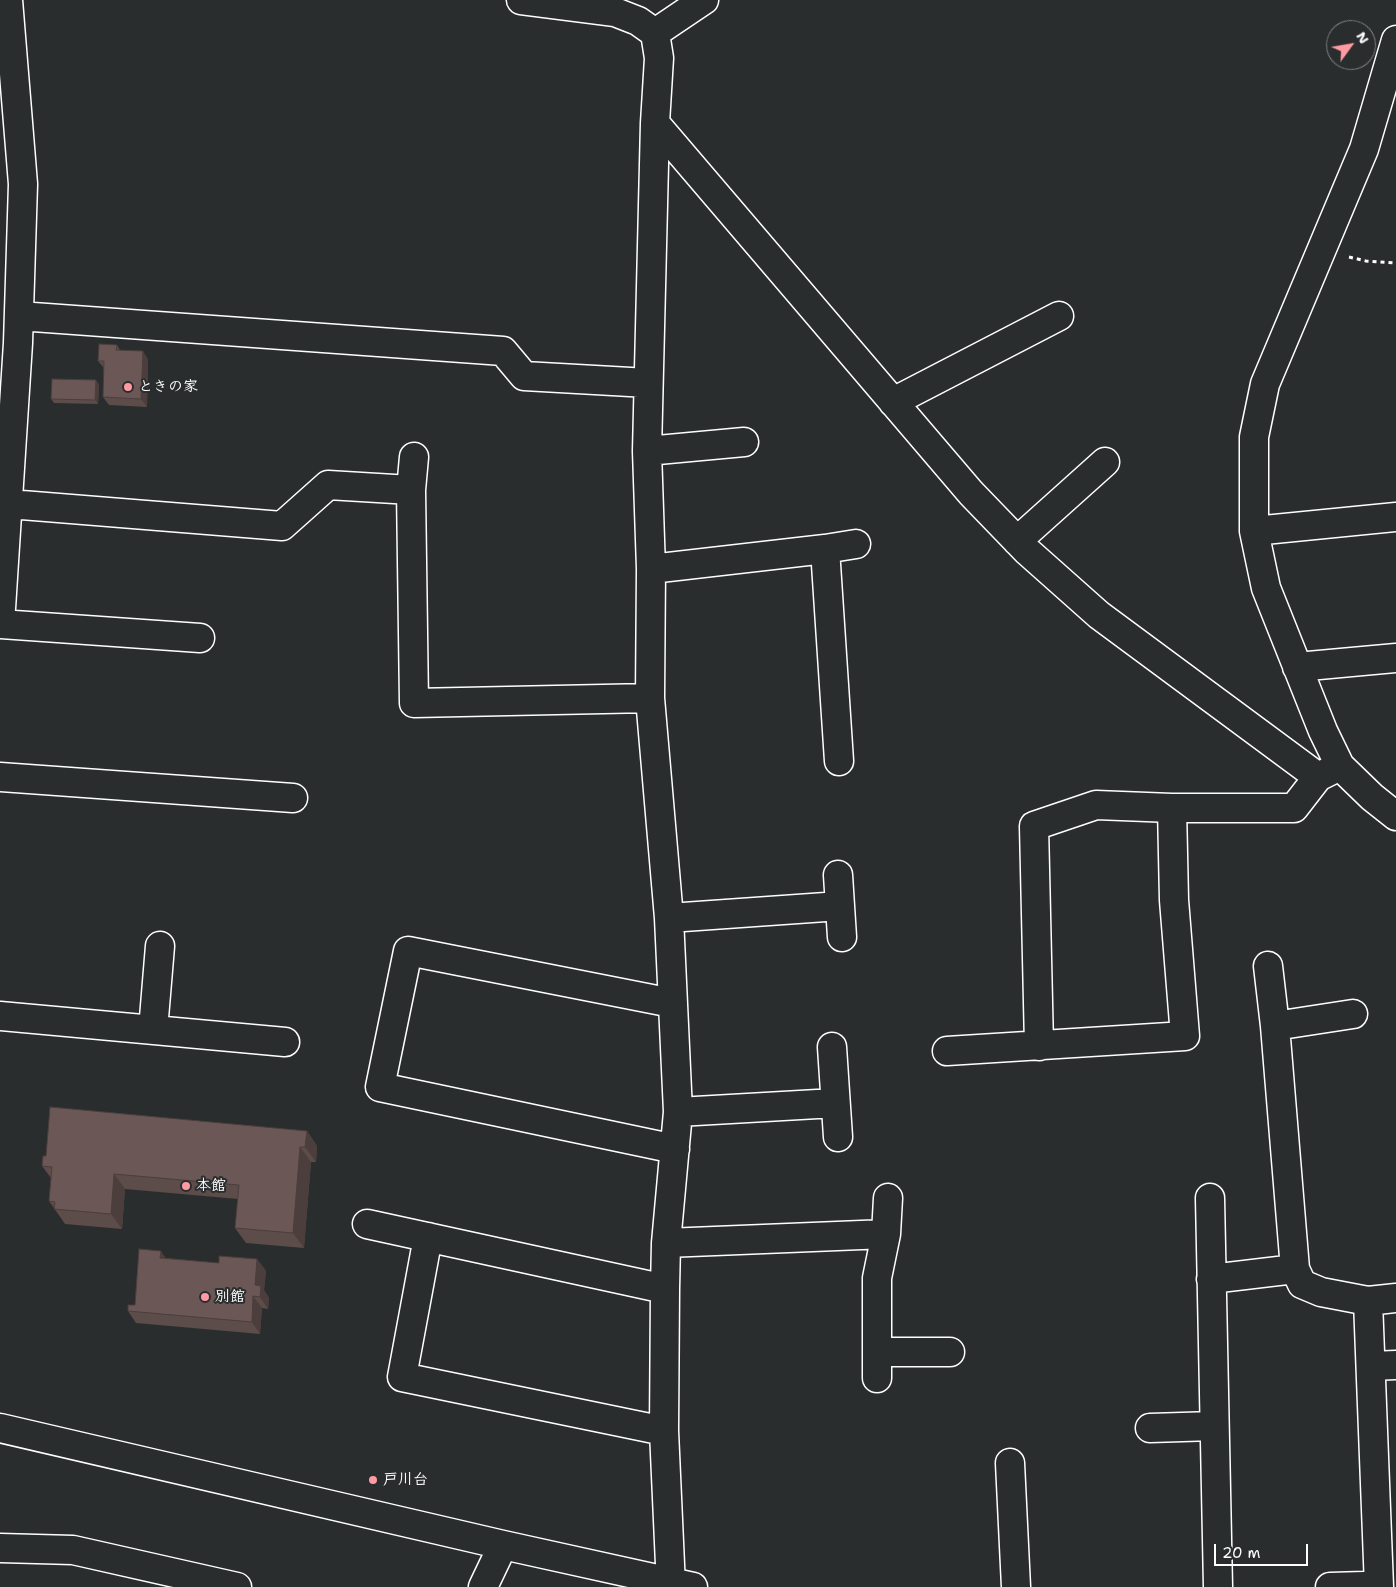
<!DOCTYPE html>
<meta charset="utf-8">
<style>
body{margin:0}
#map{position:relative;width:1396px;height:1587px;overflow:hidden;background:#2a2d2e;font-family:"Shantell Sans",sans-serif}
canvas{display:block}
.north{position:absolute;left:1326px;top:20px;width:50px;height:50px;box-sizing:border-box;background:#2a2d2e;border:1px solid #7f8182;border-radius:50%;rotate:58deg;font-size:14px;font-weight:700;line-height:20px;text-align:center;color:#fff}
.north::after{content:'';display:block;margin:auto;width:18px;height:22px;background:#ff9aa2;clip-path:polygon(50% 0,100% 100%,50% 72%,0 100%)}
.scale{position:absolute;left:1214px;top:1544px;width:94px;height:22px;box-sizing:border-box;border:2px solid #fff;border-top:0;padding-left:6px;font-size:15px;line-height:18px;white-space:nowrap;color:#fff;-webkit-text-stroke:4px #2a2d2e;paint-order:stroke}
</style>
<div id="map">
<canvas width="1396" height="1587"></canvas>
<div class="north">N</div>
<div class="scale">20 m</div>
</div>
<script>
const g = document.querySelector('canvas').getContext('2d');
g.lineJoin = 'round';
function poly(rows) {
  const path = new Path2D();
  for (const r of rows) {
    path.moveTo(r[0], r[1]);
    for (let i = 2; i < r.length; i += 2) path.lineTo(r[i], r[i + 1]);
  }
  return path;
}
function stroke(path, color, width, dash) {
  g.strokeStyle = color;
  g.lineWidth = width;
  g.lineCap = dash ? 'butt' : 'round';
  g.setLineDash(dash || []);
  g.stroke(path);
}
function fillPath(path, color) {
  g.fillStyle = color;
  g.fill(path, 'evenodd');
}
function label(font, color, halo, rows, align = 'center') {
  g.font = font + ' "Shantell Sans","Klee One",sans-serif';
  g.lineWidth = 4;
  g.setLineDash([]);
  g.textBaseline = 'middle';
  g.strokeStyle = halo;
  g.fillStyle = color;
  for (const [text, x, y, turn = 0] of rows) {
    g.save();
    g.translate(x, y);
    g.rotate((+turn || 0) * Math.PI / 180);
    g.textAlign = isNaN(turn) ? turn : align;
    if (halo) g.strokeText(text, 0, 0);
    g.fillText(text, 0, 0);
    g.restore();
  }
}
const minor = poly([
 [521,0,615,12,638,21,655,33,659,58,655,123,647,451,651,569,650,698,669,918,678,1112,666,1243,665,1289,664,1431,671,1587],
 [655,33,704,0],
 [1396,40,1364,149,1265,384,1254,437,1254,531,1266,588,1323,731,1340,766,1372,797,1396,816],
 [655,123,971,493,1027,551,1099,615,1318,777,1340,766],
 [19,316,503,351,524,376,648,383],
 [893,402,1059,316],
 [647,451,744,442],
 [411,490,414,457],
 [9,504,282,526,328,485,411,490,414,703,650,698],
 [1254,531,1396,517],
 [1017,541,1105,462],
 [825,549,839,761],
 [651,569,825,549,856,544],
 [0,624,18,343,23,184,8,0],
 [0,624,200,638],
 [1297,667,1396,658],
 [0,777,293,798],
 [838,875,842,937],
 [669,918,840,906],
 [1268,966,1275,1026,1295,1269,1302,1284,1321,1292,1368,1301,1396,1298],
 [672,1003,408,951,380,1087,675,1149],
 [0,1016,285,1042],
 [1275,1026,1353,1014],
 [153,1030,160,946],
 [1039,1046,1034,826,1096,805,1172,808,1294,808,1318,777],
 [832,1047,838,1137],
 [947,1051,1185,1036,1174,900,1172,808],
 [678,1112,835,1103],
 [1210,1198,1218,1587],
 [367,1224,665,1289],
 [428,1237,402,1377,664,1431],
 [666,1243,886,1234],
 [1211,1279,1295,1269],
 [1368,1301,1379,1587],
 [877,1352,950,1352],
 [1371,1366,1396,1365],
 [877,1378,877,1278,886,1234,888,1198],
 [0,1428,503,1545,693,1587],
 [1150,1428,1214,1426],
 [1010,1463,1016,1587],
 [0,1548,73,1550,237,1587],
 [483,1587,503,1545],
 [1330,1587,1364,1586,1375,1587]
]);
stroke(minor, '#fff', 31);
stroke(poly([
 [1349,257,1366,261,1396,263]
]), '#fff', 3, [4, 4]);
stroke(minor, '#2a2d2e', 28);
fillPath(poly([
 [117,345,120,350,148,359,147,407,109,405,103,397,104,368,98,361],
 [99,384,98,404,54,403,51,399],
 [307,1131,317,1146,316,1162,311,1162,304,1248,246,1243,235,1228,238,1199,125,1189,122,1229,65,1224,49,1201,51,1178,42,1166],
 [166,1258,219,1263,257,1259,266,1271,264,1290,269,1298,268,1309,262,1308,260,1334,136,1323,128,1311,135,1305]
]), '#5c4c4a');
fillPath(poly([
 [143,351,148,359,147,407,141,399],
 [96,380,99,384,98,404,95,400],
 [307,1131,317,1146,316,1162,305,1147],
 [300,1147,311,1162,304,1248,293,1233],
 [114,1174,125,1189,122,1229,111,1214],
 [161,1251,169,1263,160,1258],
 [257,1259,266,1271,264,1290,269,1298,268,1309,260,1297,255,1285],
 [253,1296,262,1308,260,1334,252,1322]
]), '#4b3e3c');
const building = poly([
 [99,344,117,345,116,350,143,351,141,399,103,397,104,361,98,361,99,344],
 [52,379,96,380,95,400,51,399,52,379],
 [50,1107,307,1131,305,1147,300,1147,293,1233,235,1228,239,1185,114,1174,111,1214,54,1209,55,1202,49,1201,52,1167,42,1166,43,1156,46,1156,50,1107],
 [139,1249,161,1251,160,1258,219,1263,219,1256,257,1259,255,1285,261,1286,260,1297,253,1296,252,1322,128,1311,128,1305,135,1305,139,1249]
]);
fillPath(building, '#6b5856');
stroke(building, '#4b3e3c', 1);
for (const [x, y, r, color] of [
 [128,387,5,"#ff9aa2"],
 [186,1186,5,"#ff9aa2"],
 [205,1297,5,"#ff9aa2"],
 [373,1480,5,"#ff9aa2"]
]) {
  const dot = new Path2D();
  dot.arc(x, y, r, 0, 2 * Math.PI);
  g.fillStyle = color;
  g.fill(dot);
  stroke(dot, '#2a2d2e', 2);
}
label('bold 15px', '#fff', '#2a2d2e', [
 ["ときの家",138,387],
 ["本館",196,1186],
 ["別館",215,1297],
 ["戸川台",383,1480]
], 'left');
</script>
